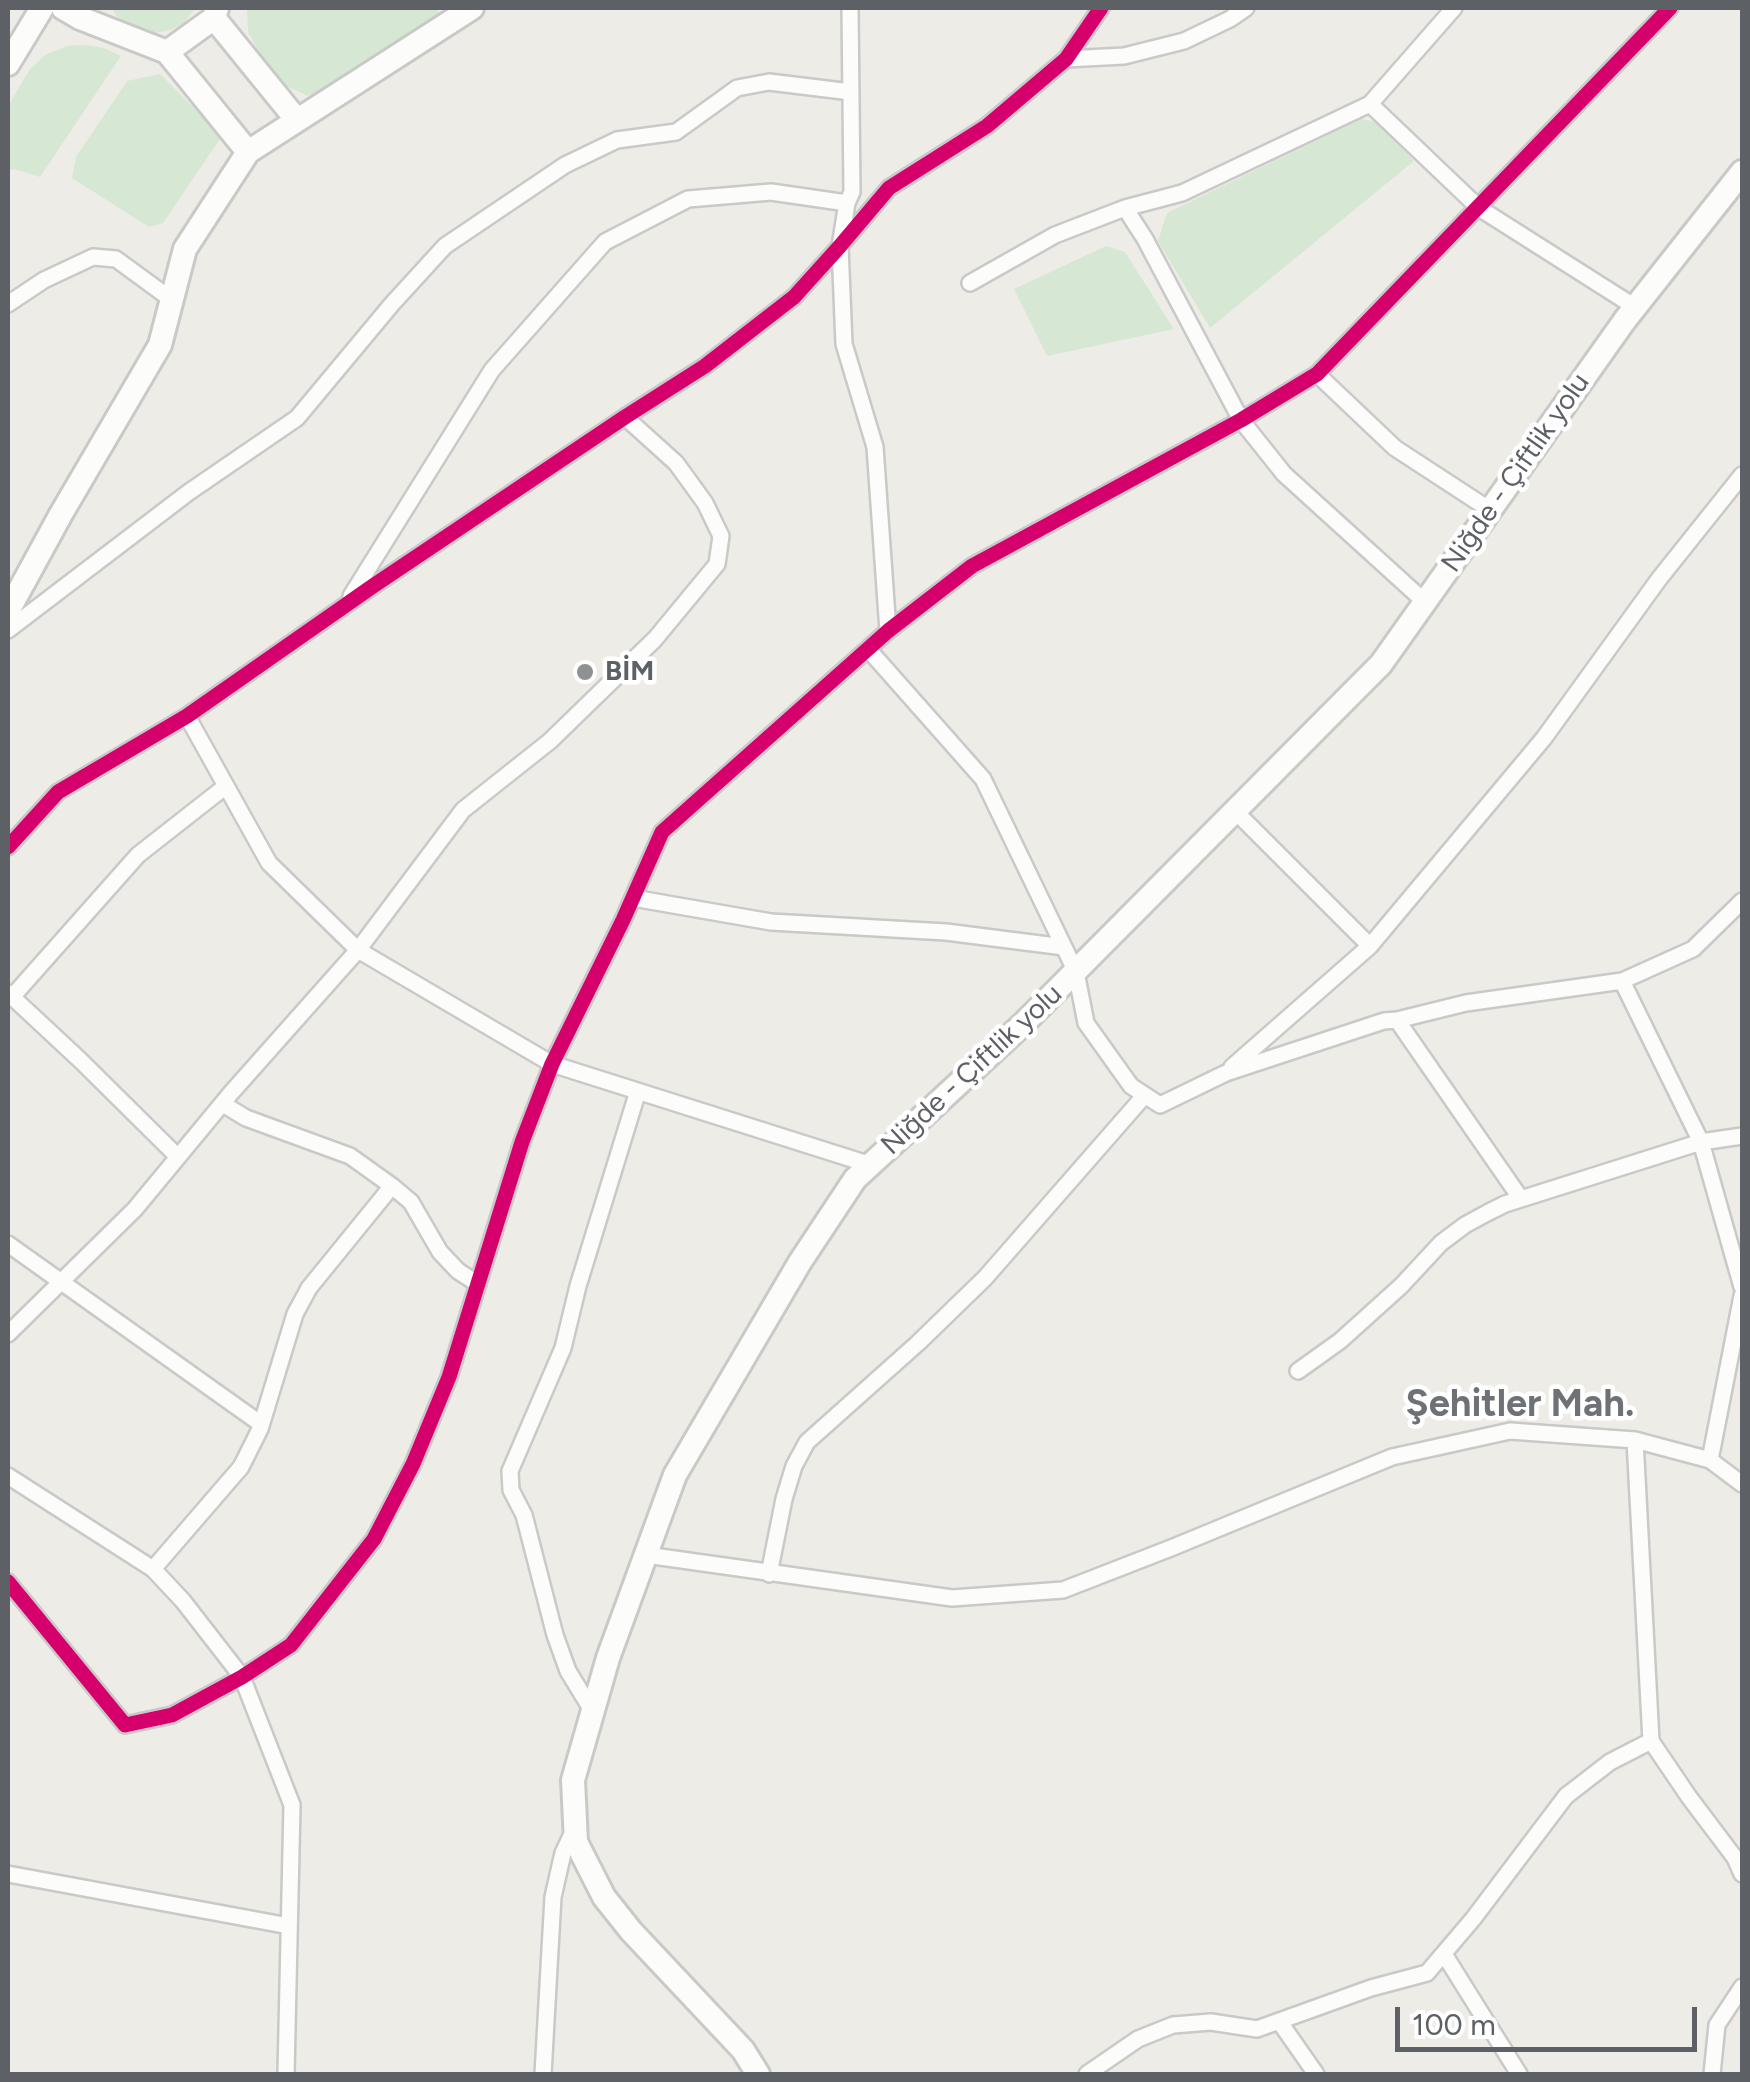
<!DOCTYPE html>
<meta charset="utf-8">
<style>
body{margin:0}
#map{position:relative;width:1750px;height:2082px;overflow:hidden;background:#edece7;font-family:Figtree,sans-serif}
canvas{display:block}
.frame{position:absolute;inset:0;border:10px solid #5d6065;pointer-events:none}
.scale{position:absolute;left:1395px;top:2007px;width:302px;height:45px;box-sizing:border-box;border:5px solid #5d6065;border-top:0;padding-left:12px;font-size:30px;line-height:35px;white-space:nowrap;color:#5d6065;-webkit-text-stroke:8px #fff;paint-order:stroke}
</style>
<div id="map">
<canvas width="1750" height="2082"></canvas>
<div class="frame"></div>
<div class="scale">100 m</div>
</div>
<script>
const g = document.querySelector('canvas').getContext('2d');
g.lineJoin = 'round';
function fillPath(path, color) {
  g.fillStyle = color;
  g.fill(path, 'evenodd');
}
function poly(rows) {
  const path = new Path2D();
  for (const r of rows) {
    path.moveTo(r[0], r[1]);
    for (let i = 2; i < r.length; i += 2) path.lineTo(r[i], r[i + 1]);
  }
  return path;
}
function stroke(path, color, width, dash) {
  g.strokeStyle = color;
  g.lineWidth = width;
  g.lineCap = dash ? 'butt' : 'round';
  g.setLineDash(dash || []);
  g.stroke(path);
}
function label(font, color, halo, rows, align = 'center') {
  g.font = font + ' Figtree,sans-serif';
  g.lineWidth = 9;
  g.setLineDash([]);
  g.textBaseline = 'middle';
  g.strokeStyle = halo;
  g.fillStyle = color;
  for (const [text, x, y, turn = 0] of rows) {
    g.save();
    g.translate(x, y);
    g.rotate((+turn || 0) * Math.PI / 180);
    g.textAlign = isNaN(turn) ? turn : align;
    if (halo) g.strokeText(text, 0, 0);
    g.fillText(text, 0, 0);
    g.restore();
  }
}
fillPath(poly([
 [112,8,195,8,185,22,173,29,152,34,132,29,116,16],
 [247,8,433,8,442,14,333,88,308,96,282,84,261,56,248,32],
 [85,45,104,48,121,56,40,177,14,169,8,170,8,106,30,69,45,55,67,46],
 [160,74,222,136,163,223,149,227,72,178,76,157,127,81],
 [1361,119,1377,122,1414,161,1210,328,1158,241,1167,213],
 [1106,246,1125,252,1174,329,1047,356,1014,289]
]), '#d6e8d4');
const street = poly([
 [850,8,852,192,847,203,840,246,844,344,875,447,888,631],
 [1066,59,1124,56,1184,41,1230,19,1246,8],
 [1370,104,1479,208,1635,307],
 [970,283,1055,235,1125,208],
 [8,304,44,280,93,257,116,259,172,300],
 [1317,374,1395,448,1490,510],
 [351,596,492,370,605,242,688,199,771,192,847,203],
 [1425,602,1284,474,1241,420,1145,239,1125,208,1182,193,1370,104,1454,8],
 [8,630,189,492,297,418,392,304,445,246,565,165,617,140,676,132,737,88,769,82,851,92],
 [868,649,983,779,1076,972,1086,1023,1131,1086,1160,1105,1226,1073,1384,1021,1397,1020,1466,1003,1622,981,1701,1142,1742,1287],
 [187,716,269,863,358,950,552,1064,871,1165],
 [1235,811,1370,946],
 [8,847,58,792,187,716,373,586,625,417,705,366,794,297,840,246,889,188,987,126,1066,59,1101,8],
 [633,898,771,922,946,932,1064,947],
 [1622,981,1693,949,1742,901],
 [8,993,81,1061,178,1157],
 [12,997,138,855,226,786],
 [1397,1020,1521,1199],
 [1232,1067,1370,946,1544,738,1659,579,1742,475],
 [223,1104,246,1118,350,1156,392,1186,411,1202,440,1252,458,1271,478,1284],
 [8,1244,261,1424],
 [8,1334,135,1209,231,1093,358,950,463,810,550,741,655,639,717,564,721,536,705,503,676,463,625,417],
 [1298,1371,1340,1341,1401,1286,1441,1243,1465,1225,1487,1213,1505,1204,1701,1142,1742,1136],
 [1635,1440,1651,1741,1689,1797,1735,1858,1742,1874],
 [1710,1460,1742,1296],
 [8,1476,153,1569,183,1601,242,1677,292,1805,286,2074],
 [646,1555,952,1598,1063,1590,1171,1548,1392,1457,1510,1431,1635,1440,1710,1460,1742,1484],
 [153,1569,241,1467,260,1429,295,1314,309,1288,392,1186],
 [769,1574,784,1499,794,1466,807,1442,918,1343,985,1278,1145,1095],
 [8,1582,125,1725,172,1715,242,1677,291,1645,374,1539,413,1464,449,1377,522,1142,552,1064,623,920,662,832,888,631,972,566,1241,420,1317,374,1670,8],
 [593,1712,568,1671,555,1635,524,1515,511,1490,510,1471,563,1348,578,1286,638,1091],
 [8,1874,289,1926],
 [1444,1954,1519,2074],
 [1279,2021,1316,2074],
 [543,2074,553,1897,563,1853,573,1832],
 [1087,2074,1138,2039,1173,2025,1211,2022,1257,2029,1371,1988,1427,1973,1473,1919,1566,1796,1610,1762,1651,1741],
 [1712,2074,1717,2025,1742,1987]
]);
const secondary = poly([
 [63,8,80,18,167,52,214,18,217,8],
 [214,18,296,119],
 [167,52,248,152],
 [8,64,42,8],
 [8,611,61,514,160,345,185,249,248,152,472,8],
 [758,2074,743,2050,631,1931,604,1897,576,1842,573,1780,608,1658,675,1475,800,1262,855,1179,1022,1025,1381,664,1625,320,1742,172]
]);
stroke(street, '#c9c9c9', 20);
stroke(secondary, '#c9c9c7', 28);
stroke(street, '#fcfcfb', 15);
stroke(secondary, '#fcfcfb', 22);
stroke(poly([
 [8,847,58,792,187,716,373,586,625,417,705,366,794,297,840,246,889,188,987,126,1066,59,1101,8],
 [8,1582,125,1725,172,1715,242,1677,291,1645,374,1539,413,1464,449,1377,522,1142,552,1064,623,920,662,832,888,631,972,566,1241,420,1317,374,1670,8]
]), '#d6006c', 15);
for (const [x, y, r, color] of [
 [585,672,10,"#8f9192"]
]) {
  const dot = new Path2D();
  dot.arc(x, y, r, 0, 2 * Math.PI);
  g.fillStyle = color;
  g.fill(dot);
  stroke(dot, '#fff', 4);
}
label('28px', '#5d6065', '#fff', [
 ["Niğde - Çiftlik yolu",1516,473,-55],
 ["Niğde - Çiftlik yolu",972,1070,-43]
]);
label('bold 28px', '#5d6065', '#fff', [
 ["BİM",605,672]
], 'left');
label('bold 38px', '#6e7277', '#fff', [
 ["Şehitler Mah.",1520,1405]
]);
</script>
